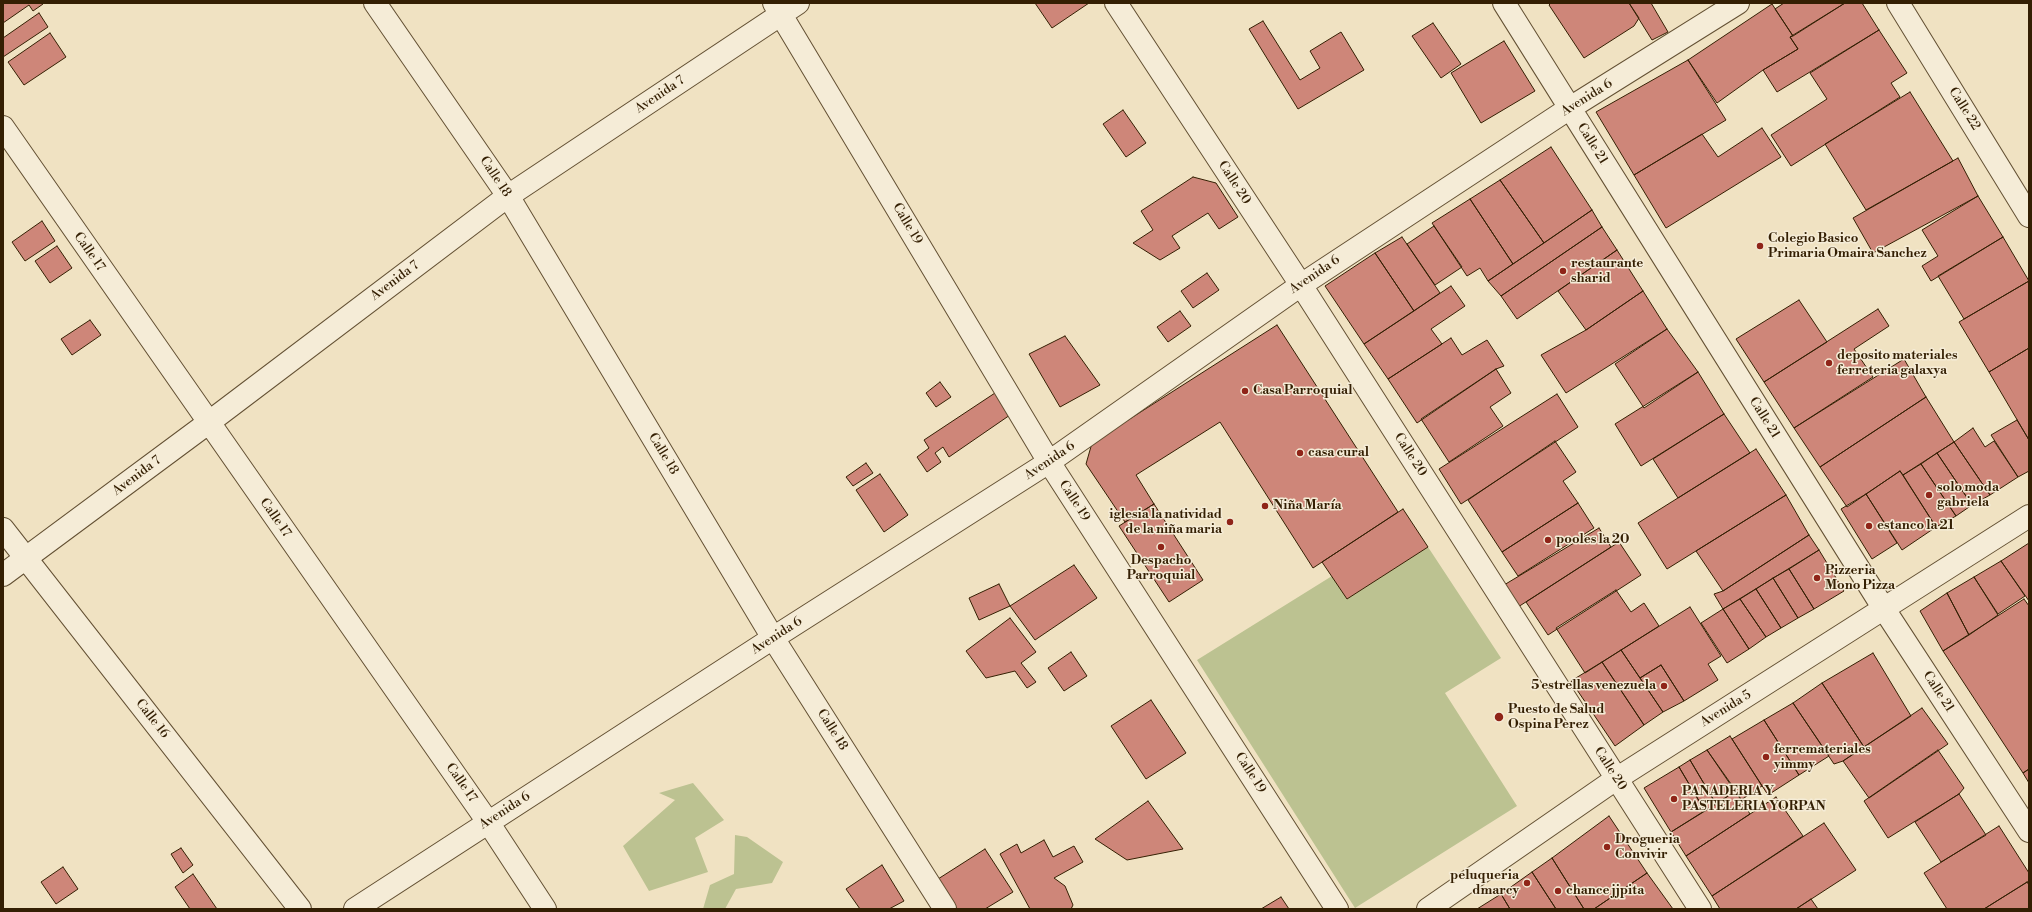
<!DOCTYPE html>
<meta charset="utf-8">
<style>
body{margin:0}
#map{position:relative;width:2032px;height:912px;overflow:hidden;background:#f0e2c2;font-family:"Libre Bodoni",serif}
canvas{display:block}
.frame{position:absolute;inset:0;border:4px solid #341f03;pointer-events:none}
</style>
<div id="map">
<canvas width="2032" height="912"></canvas>
<div class="frame"></div>
</div>
<script>
const g = document.querySelector('canvas').getContext('2d');
g.lineJoin = 'round';
function fillPath(path, color) {
  g.fillStyle = color;
  g.fill(path, 'evenodd');
}
function poly(rows) {
  const path = new Path2D();
  for (const r of rows) {
    path.moveTo(r[0], r[1]);
    for (let i = 2; i < r.length; i += 2) path.lineTo(r[i], r[i + 1]);
  }
  return path;
}
function stroke(path, color, width, dash) {
  g.strokeStyle = color;
  g.lineWidth = width;
  g.lineCap = dash ? 'butt' : 'round';
  g.setLineDash(dash || []);
  g.stroke(path);
}
function label(font, color, halo, rows, align = 'center') {
  g.font = font + ' "Libre Bodoni",serif';
  g.lineWidth = 3;
  g.setLineDash([]);
  g.textBaseline = 'middle';
  g.strokeStyle = halo;
  g.fillStyle = color;
  for (const [text, x, y, turn = 0] of rows) {
    g.save();
    g.translate(x, y);
    g.rotate((+turn || 0) * Math.PI / 180);
    g.textAlign = isNaN(turn) ? turn : align;
    if (halo) g.strokeText(text, 0, 0);
    g.fillText(text, 0, 0);
    g.restore();
  }
}
fillPath(poly([
 [1428,547,1501,658,1445,693,1517,806,1355,908,1197,660,1332,576,1347,599],
 [693,783,724,820,695,838,708,872,649,891,623,846,675,800,659,793],
 [735,835,747,837,783,862,772,883,736,889,725,909,703,909,710,885,734,874]
]), '#bcc291');
const building = poly([
 [3,3,43,3,43,4,33,11,29,5,3,23,3,3],
 [1035,3,1089,3,1052,28,1035,3],
 [1551,3,1629,3,1639,18,1634,26,1584,58,1549,5,1551,3],
 [1629,3,1651,3,1668,32,1652,40,1629,3],
 [1784,3,1845,3,1793,36,1775,9,1784,3],
 [1845,3,1862,3,1879,30,1777,92,1763,70,1798,49,1790,37,1845,3],
 [1772,4,1793,36,1790,37,1798,49,1763,70,1717,103,1688,60,1772,4],
 [39,13,48,27,3,57,3,38,39,13],
 [1263,21,1300,80,1320,68,1310,51,1341,32,1364,70,1298,109,1249,29,1263,21],
 [1433,23,1461,64,1441,78,1412,36,1433,23],
 [1879,30,1907,73,1891,83,1900,97,1791,166,1771,135,1827,99,1810,73,1879,30],
 [50,33,66,57,24,85,8,62,50,33],
 [1504,41,1535,91,1481,123,1451,73,1504,41],
 [1688,60,1726,120,1634,175,1596,112,1688,60],
 [1910,92,1953,161,1866,210,1825,144,1910,92],
 [1123,110,1146,143,1126,157,1103,124,1123,110],
 [1762,128,1781,157,1666,228,1634,175,1702,134,1718,157,1762,128],
 [1551,147,1592,210,1544,243,1500,180,1551,147],
 [1958,158,1978,196,1873,253,1853,218,1958,158],
 [1193,177,1216,183,1238,217,1219,229,1208,213,1172,236,1180,248,1160,260,1133,243,1153,230,1141,211,1193,177],
 [1500,180,1544,243,1513,264,1470,199,1500,180],
 [1978,196,2003,237,1931,281,1922,266,1938,256,1922,230,1978,196],
 [1470,199,1513,264,1488,281,1480,268,1467,276,1432,223,1470,199],
 [1592,210,1602,227,1501,296,1488,281,1592,210],
 [42,221,55,241,25,261,12,242,42,221],
 [1434,226,1462,267,1435,285,1407,244,1434,226],
 [1602,227,1617,250,1517,319,1501,296,1602,227],
 [1402,237,1440,293,1414,311,1375,253,1402,237],
 [2003,237,2029,281,1964,319,1938,276,2003,237],
 [57,246,72,268,50,283,35,261,57,246],
 [1617,250,1643,291,1586,330,1558,291,1617,250],
 [1375,253,1414,311,1364,344,1325,286,1375,253],
 [1207,273,1219,290,1193,308,1181,291,1207,273],
 [2029,281,2029,348,1989,372,1959,322,2029,281],
 [1451,286,1465,306,1431,329,1442,344,1388,379,1364,344,1451,286],
 [1643,291,1667,329,1566,393,1541,355,1586,330,1643,291],
 [1799,300,1827,342,1764,382,1736,339,1799,300],
 [1878,309,1889,326,1854,349,1873,377,1794,428,1764,382,1878,309],
 [1180,311,1191,326,1168,342,1157,327,1180,311],
 [90,320,101,335,72,355,61,339,90,320],
 [1277,325,1398,512,1313,568,1220,422,1136,475,1154,504,1125,522,1086,464,1092,443,1277,325],
 [1667,329,1698,372,1644,408,1615,364,1667,329],
 [1065,336,1100,385,1060,407,1029,354,1065,336],
 [1451,338,1462,355,1487,340,1504,366,1496,369,1417,423,1388,379,1451,338],
 [2029,348,2029,440,1989,372,2029,348],
 [1904,359,1926,397,1820,467,1794,428,1904,359],
 [1496,369,1511,393,1490,407,1503,426,1449,462,1421,419,1496,369],
 [1698,372,1724,414,1641,466,1615,424,1698,372],
 [940,382,951,397,936,407,926,393,940,382],
 [995,393,1010,415,949,457,943,447,935,453,941,462,927,472,917,457,929,448,924,440,995,393],
 [1557,394,1578,427,1461,504,1439,469,1557,394],
 [1926,397,1954,442,1903,475,1900,471,1847,507,1820,467,1926,397],
 [1724,414,1750,453,1678,498,1653,459,1724,414],
 [2017,420,2029,440,2029,471,2018,477,1991,435,2017,420],
 [1973,428,1985,447,1994,441,2018,477,1990,495,1954,442,1973,428],
 [1555,441,1576,472,1563,481,1578,503,1502,552,1468,500,1555,441],
 [1954,442,1990,495,1972,505,1937,453,1954,442],
 [1756,449,1786,495,1667,569,1638,523,1756,449],
 [1937,453,1972,505,1956,516,1921,464,1937,453],
 [866,463,873,473,853,486,846,477,866,463],
 [1921,464,1956,516,1936,527,1903,475,1921,464],
 [1900,471,1936,527,1902,550,1866,494,1900,471],
 [880,474,908,515,884,532,856,490,880,474],
 [1866,494,1897,543,1872,559,1841,509,1866,494],
 [1786,495,1809,535,1723,591,1696,551,1786,495],
 [1578,503,1594,528,1518,576,1502,552,1578,503],
 [1154,504,1203,580,1169,602,1119,526,1154,504],
 [1403,509,1428,547,1347,599,1322,562,1403,509],
 [1599,528,1611,547,1518,607,1504,585,1599,528],
 [1809,535,1819,550,1723,609,1714,594,1723,591,1809,535],
 [1619,542,1641,575,1548,635,1526,602,1619,542],
 [2029,543,2029,601,2001,561,2029,543],
 [1819,550,1844,591,1814,609,1789,569,1819,550],
 [2001,561,2025,596,1998,614,1974,577,2001,561],
 [1074,565,1097,598,1035,640,1010,606,1074,565],
 [1789,569,1814,609,1798,618,1773,578,1789,569],
 [1974,577,1998,615,1969,635,1947,593,1974,577],
 [1773,578,1798,618,1781,628,1756,589,1773,578],
 [999,584,1010,606,979,620,969,598,999,584],
 [1756,589,1781,628,1766,637,1740,599,1756,589],
 [1616,590,1631,612,1644,603,1659,626,1585,673,1556,628,1616,590],
 [1947,593,1969,635,1943,651,1920,611,1947,593],
 [1740,599,1766,637,1749,649,1723,609,1740,599],
 [2024,599,2029,606,2029,769,2023,773,1943,651,2024,599],
 [1690,607,1721,656,1708,664,1718,680,1684,701,1661,665,1640,678,1621,650,1690,607],
 [1723,609,1749,649,1727,663,1701,623,1723,609],
 [1010,618,1036,652,1021,663,1036,682,1027,688,1015,671,986,678,966,651,1010,618],
 [1621,650,1663,712,1644,725,1602,662,1621,650],
 [1071,652,1087,676,1064,691,1048,668,1071,652],
 [1873,653,1911,716,1864,747,1822,683,1873,653],
 [1602,662,1644,725,1615,746,1571,681,1602,662],
 [1661,665,1684,701,1663,712,1640,678,1661,665],
 [1822,683,1864,747,1843,761,1834,764,1793,703,1822,683],
 [1151,700,1186,753,1146,779,1111,726,1151,700],
 [1793,703,1829,756,1799,775,1764,720,1793,703],
 [1922,708,1948,744,1869,798,1843,761,1922,708],
 [1764,720,1799,775,1768,795,1732,739,1764,720],
 [1730,736,1762,786,1741,800,1707,750,1730,736],
 [1707,750,1736,791,1716,804,1690,760,1707,750],
 [1938,750,1964,788,1959,794,1888,838,1864,801,1938,750],
 [1690,760,1716,804,1705,811,1679,767,1690,760],
 [1679,767,1705,811,1671,832,1644,788,1679,767],
 [2029,769,2029,783,2023,773,2029,769],
 [1736,791,1750,814,1686,856,1671,832,1736,791],
 [1959,794,1986,835,1941,862,1915,822,1959,794],
 [1776,797,1803,836,1712,896,1686,856,1776,797],
 [1148,801,1183,849,1127,860,1095,839,1148,801],
 [1609,816,1647,873,1594,909,1584,909,1552,858,1609,816],
 [1824,823,1856,870,1796,909,1720,909,1712,896,1824,823],
 [1999,826,2029,873,2029,881,1984,909,1947,909,1924,873,1999,826],
 [1044,840,1053,857,1074,846,1083,862,1054,878,1065,886,1073,905,1071,909,1030,909,1000,854,1017,844,1021,853,1044,840],
 [181,848,193,865,183,873,171,854,181,848],
 [985,849,1013,892,985,909,957,909,938,879,985,849],
 [1552,858,1584,909,1556,909,1532,872,1552,858],
 [882,865,904,901,889,909,860,909,846,889,882,865],
 [63,867,78,889,56,904,41,882,63,867],
 [1532,872,1556,909,1510,909,1501,894,1532,872],
 [1647,873,1673,909,1594,909,1647,873],
 [193,874,217,909,190,909,175,887,193,874],
 [2027,882,2029,885,2029,909,1984,909,2027,882],
 [1501,894,1510,909,1477,909,1501,894],
 [1281,897,1289,909,1261,909,1281,897],
 [1811,899,1818,909,1796,909,1811,899]
]);
fillPath(building, '#ce8679');
stroke(building, '#341f03', 1);
const minor = poly([
 [375,3,508,196,773,638,945,909],
 [774,3,1049,462,1337,909],
 [1116,3,1301,285,1700,909],
 [1504,3,1884,609,2029,831],
 [1898,3,2029,216],
 [3,127,488,822,545,909],
 [3,529,300,909],
 [3,575,208,423,508,196,798,3],
 [355,909,773,638,1049,462,1301,285,1570,108,1738,3],
 [1428,909,1616,779,2029,516]
]);
stroke(minor, '#635033', 24);
stroke(minor, '#f5ecd7', 22);
for (const [x, y, r, color] of [
 [1760,246,4,"#8f2418"],
 [1563,271,4,"#8f2418"],
 [1829,363,4,"#8f2418"],
 [1245,391,4,"#8f2418"],
 [1300,453,4,"#8f2418"],
 [1929,495,4,"#8f2418"],
 [1265,506,4,"#8f2418"],
 [1230,522,4,"#8f2418"],
 [1869,526,4,"#8f2418"],
 [1548,540,4,"#8f2418"],
 [1161,547,4,"#8f2418"],
 [1817,578,4,"#8f2418"],
 [1664,686,4,"#8f2418"],
 [1499,717,5,"#8f2418"],
 [1766,757,4,"#8f2418"],
 [1674,799,4,"#8f2418"],
 [1607,847,4,"#8f2418"],
 [1527,883,4,"#8f2418"],
 [1558,891,4,"#8f2418"]
]) {
  const dot = new Path2D();
  dot.arc(x, y, r, 0, 2 * Math.PI);
  g.fillStyle = color;
  g.fill(dot);
  stroke(dot, '#f5ecd7', 1.5);
}
label('13px', '#341f03', '#f5ecd7', [
 ["Avenida 7",660,95,-34],
 ["Avenida 6",1587,98,-32],
 ["Calle 22",1964,109,58],
 ["Calle 21",1592,144,58],
 ["Calle 18",495,177,56],
 ["Calle 20",1234,183,57],
 ["Calle 19",907,224,59],
 ["Calle 17",89,252,55],
 ["Avenida 6",1315,275,-34],
 ["Avenida 7",395,281,-37],
 ["Calle 21",1764,418,58],
 ["Calle 18",663,454,59],
 ["Calle 20",1410,455,57],
 ["Avenida 6",1050,461,-34],
 ["Avenida 7",137,476,-37],
 ["Calle 19",1074,501,57],
 ["Calle 17",275,518,55],
 ["Avenida 6",777,636,-33],
 ["Calle 21",1938,692,57],
 ["Avenida 5",1726,709,-32],
 ["Calle 16",152,719,52],
 ["Calle 18",832,730,58],
 ["Calle 20",1610,769,57],
 ["Calle 19",1250,773,57],
 ["Calle 17",461,783,55],
 ["Avenida 6",505,811,-33]
]);
label('bold 13px', '#341f03', '#f5ecd7', [
 ["Colegio Basico",1768,239],
 ["Primaria Omaira Sanchez",1768,254],
 ["restaurante",1571,264],
 ["sharid",1571,279],
 ["deposito materiales",1837,356],
 ["ferreteria galaxya",1837,371],
 ["Casa Parroquial",1253,391],
 ["casa cural",1308,453],
 ["solo moda",1937,488],
 ["gabriela",1937,503],
 ["Niña María",1273,506],
 ["iglesia la natividad",1222,515,"right"],
 ["de la niña maria",1222,530,"right"],
 ["estanco la 21",1877,526],
 ["pooles la 20",1556,540],
 ["Despacho",1161,561,"center"],
 ["Parroquial",1161,576,"center"],
 ["Pizzeria",1825,571],
 ["Mono Pizza",1825,586],
 ["5 estrellas venezuela",1656,686,"right"],
 ["Puesto de Salud",1508,710],
 ["Ospina Perez",1508,725],
 ["ferremateriales",1774,750],
 ["yimmy",1774,765],
 ["PANADERIA Y",1682,792],
 ["PASTELERIA YORPAN",1682,807],
 ["Drogueria",1615,840],
 ["Convivir",1615,855],
 ["peluqueria",1519,876,"right"],
 ["dmarcy",1519,891,"right"],
 ["chance jjpita",1566,891]
], 'left');
</script>
